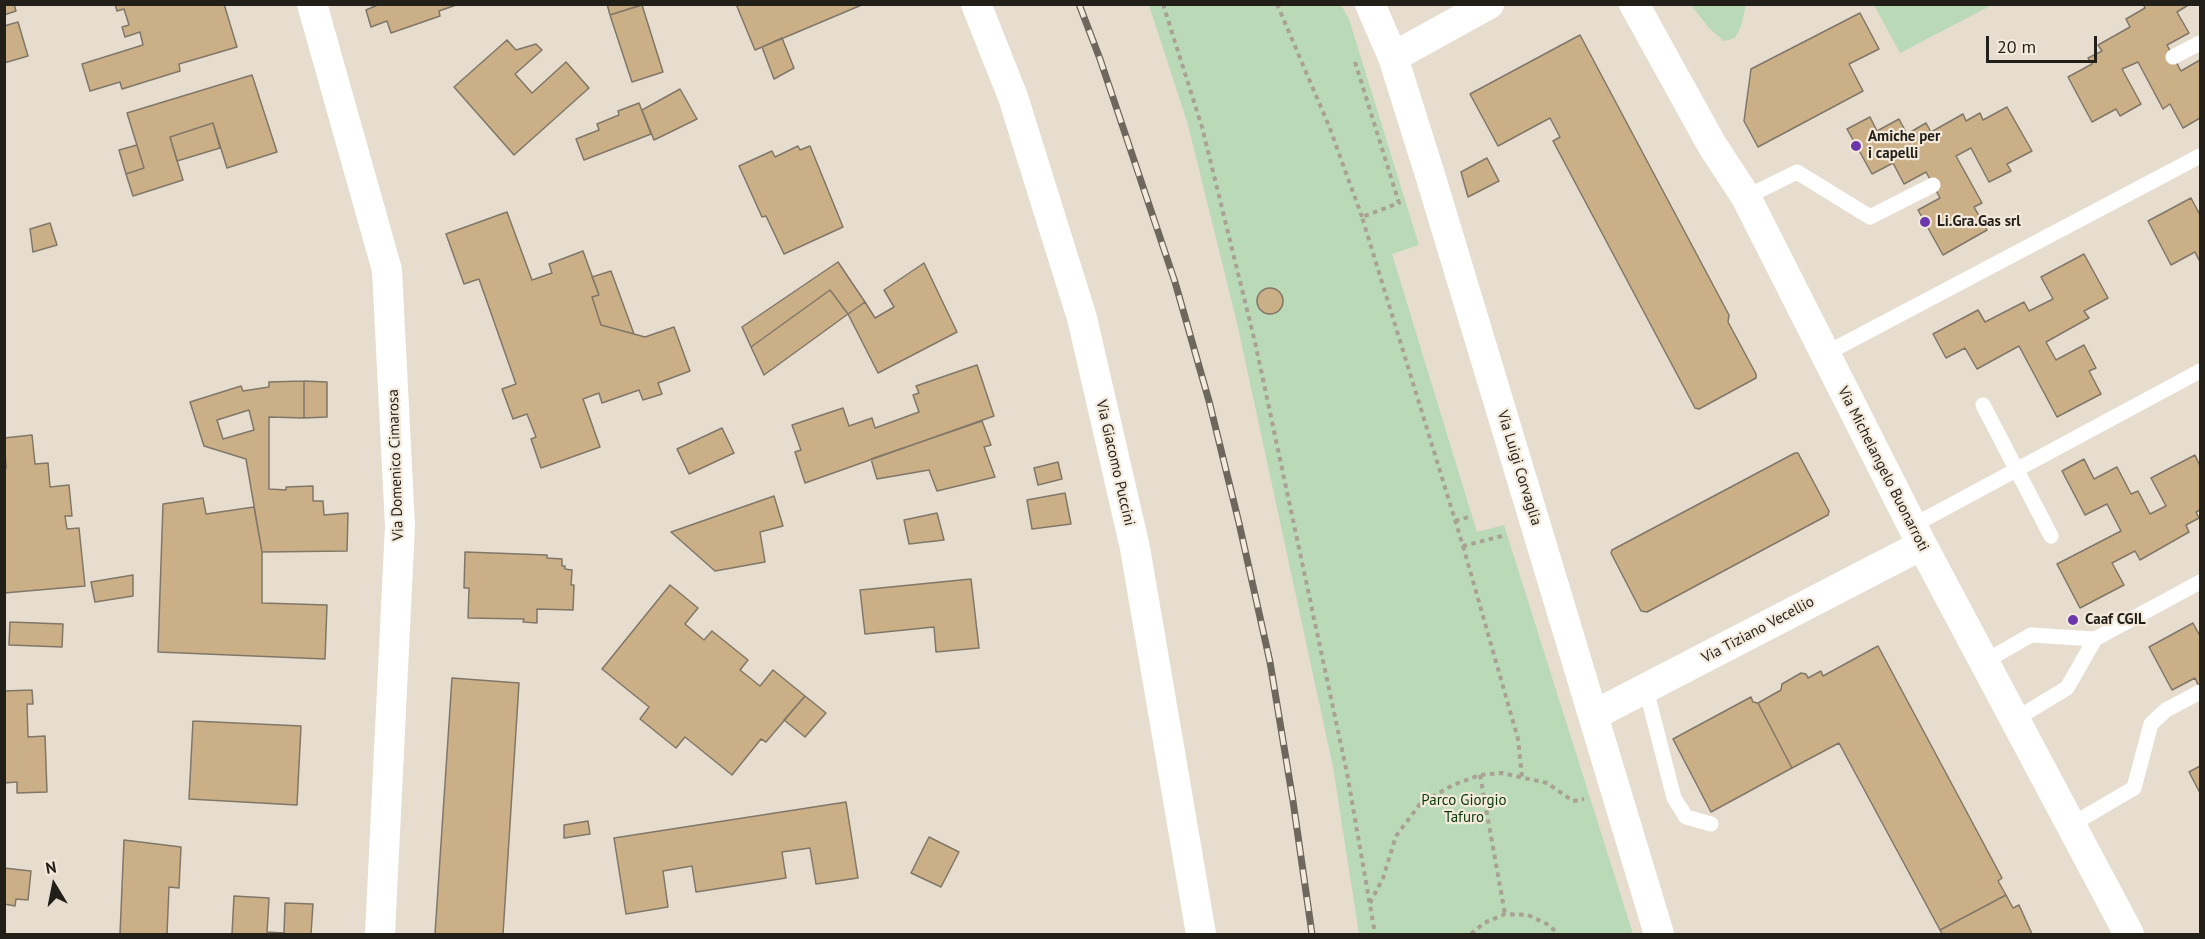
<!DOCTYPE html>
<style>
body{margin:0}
#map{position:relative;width:2205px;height:939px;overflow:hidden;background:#e7ddce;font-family:"PT Sans",sans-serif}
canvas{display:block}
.frame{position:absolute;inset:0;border:6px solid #221f19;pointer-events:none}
.north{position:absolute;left:24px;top:855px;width:60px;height:60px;-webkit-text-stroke:4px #f4eadb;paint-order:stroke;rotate:350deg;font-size:16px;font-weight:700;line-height:24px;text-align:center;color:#221f19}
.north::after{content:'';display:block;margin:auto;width:21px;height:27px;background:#221f19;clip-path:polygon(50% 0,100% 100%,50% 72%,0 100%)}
.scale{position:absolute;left:1986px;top:36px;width:111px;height:27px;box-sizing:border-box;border:3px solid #221f19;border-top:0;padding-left:8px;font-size:18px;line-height:21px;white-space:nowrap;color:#221f19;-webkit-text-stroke:4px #f4eadb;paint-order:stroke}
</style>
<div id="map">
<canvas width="2205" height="939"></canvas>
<div class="frame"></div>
<div class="north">N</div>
<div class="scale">20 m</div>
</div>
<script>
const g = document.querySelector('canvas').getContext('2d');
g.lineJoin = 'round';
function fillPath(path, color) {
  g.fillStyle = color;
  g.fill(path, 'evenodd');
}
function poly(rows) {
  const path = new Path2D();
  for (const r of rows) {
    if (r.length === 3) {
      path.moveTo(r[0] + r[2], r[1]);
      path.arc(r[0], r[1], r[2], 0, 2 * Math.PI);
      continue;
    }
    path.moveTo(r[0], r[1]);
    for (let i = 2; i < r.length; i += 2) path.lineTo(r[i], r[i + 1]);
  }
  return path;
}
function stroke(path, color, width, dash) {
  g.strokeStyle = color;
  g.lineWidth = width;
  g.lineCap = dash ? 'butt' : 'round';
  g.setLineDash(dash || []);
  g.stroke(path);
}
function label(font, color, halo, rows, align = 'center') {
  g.font = font + ' "PT Sans",sans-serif';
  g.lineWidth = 4.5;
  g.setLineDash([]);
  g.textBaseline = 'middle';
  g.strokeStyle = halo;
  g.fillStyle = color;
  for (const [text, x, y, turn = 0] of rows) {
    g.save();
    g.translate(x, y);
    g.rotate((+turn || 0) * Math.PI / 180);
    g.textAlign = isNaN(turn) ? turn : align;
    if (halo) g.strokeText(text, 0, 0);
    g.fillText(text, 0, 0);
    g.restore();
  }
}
fillPath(poly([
 [1149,5,1341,5,1349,19,1419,245,1392,254,1472,516,1477,532,1504,525,1633,934,1359,934,1333,767,1237,323,1188,125],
 [1691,5,1746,5,1741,26,1735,38,1724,41,1709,28],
 [1874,5,1992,5,1900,53]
]), '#bad9b7');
const building = poly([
 [4,4,14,4,16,11,4,15,4,4],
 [115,4,224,4,237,47,179,64,180,71,122,89,120,82,90,91,82,64,143,45,140,32,125,37,122,27,129,25,124,9,117,11,115,4],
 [380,4,459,4,439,11,440,16,391,33,387,21,371,27,366,10,380,4],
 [607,4,637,4,638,6,610,15,607,4],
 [736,4,864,4,755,50,736,4],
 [2143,4,2190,4,2177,12,2189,33,2167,45,2181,71,2200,60,2200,118,2183,128,2170,104,2163,109,2138,62,2122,69,2141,104,2120,116,2116,109,2092,122,2068,77,2092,64,2088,58,2102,51,2098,45,2130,27,2126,19,2145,8,2143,4],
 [642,5,663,72,632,82,610,15,642,5],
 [1860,13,1879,49,1849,64,1863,91,1758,147,1744,121,1751,69,1860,13],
 [18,22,28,56,4,63,4,26,18,22],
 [1580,35,1729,315,1728,322,1756,374,1756,378,1699,409,1695,408,1553,141,1560,137,1550,118,1498,146,1470,94,1580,35],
 [782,38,794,68,774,79,762,47,782,38],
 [507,40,516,50,536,44,542,50,515,74,532,93,566,62,589,88,514,155,454,87,507,40],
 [252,75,277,152,227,168,213,123,170,137,183,180,133,196,126,174,144,168,127,113,252,75],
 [680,89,697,119,654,140,642,110,680,89],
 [639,103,651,134,584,160,576,139,599,130,597,124,619,115,618,111,639,103],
 [2007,107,2032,151,2007,164,2011,171,1989,182,1971,148,1956,156,1982,203,1974,207,1987,230,1943,255,1918,210,1940,198,1926,172,1904,184,1893,163,1872,174,1847,129,1870,117,1877,131,1899,119,1907,134,1926,123,1931,132,1963,114,1966,121,1980,113,1983,120,2007,107],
 [213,123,220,148,177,161,170,137,213,123],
 [137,145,144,168,126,174,119,150,137,145],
 [798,146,800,150,810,146,843,227,784,254,766,216,762,217,739,166,772,151,775,157,798,146],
 [1487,158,1499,181,1468,197,1461,172,1487,158],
 [2191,198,2200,215,2200,259,2199,260,2195,252,2171,265,2148,221,2191,198],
 [507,212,532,280,552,273,549,264,583,251,599,295,592,297,601,325,645,337,674,327,690,371,658,383,662,394,643,400,639,390,602,403,599,393,583,399,600,447,541,468,531,439,536,437,527,414,513,419,502,389,516,384,479,279,464,284,446,234,507,212],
 [50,223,57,245,33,252,30,229,50,223],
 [2084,254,2108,298,2084,311,2089,318,2046,342,2056,360,2084,345,2096,368,2089,371,2101,394,2057,417,2019,346,1977,369,1965,348,1946,358,1933,334,1978,310,1985,322,2024,302,2029,311,2053,299,2041,277,2084,254],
 [838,262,865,302,848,314,830,290,751,347,742,327,838,262],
 [924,263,957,332,878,373,848,314,865,302,875,318,894,307,884,290,924,263],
 [611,271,634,334,601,325,592,297,599,295,592,277,611,271],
 [1270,301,13],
 [830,290,848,314,764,375,751,347,830,290],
 [977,365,994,416,805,483,795,452,801,450,792,425,843,408,849,426,872,418,875,428,919,412,913,395,919,393,916,386,977,365],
 [304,381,304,418,269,417,269,489,286,490,286,487,313,486,313,501,323,501,324,515,348,513,347,551,262,552,246,459,204,446,190,402,241,386,243,391,269,387,269,382,304,381],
 [249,410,254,430,223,439,217,420,249,410],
 [304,381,327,382,327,417,304,418,304,381],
 [982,421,991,445,984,447,995,477,937,491,929,470,877,479,871,459,982,421],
 [722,428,734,453,689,474,677,449,722,428],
 [32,435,35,464,48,463,50,487,69,485,72,516,65,516,67,529,79,528,85,586,4,593,4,468,6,468,4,438,32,435],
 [1795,453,1798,453,1829,511,1828,515,1647,612,1641,611,1611,553,1612,550,1795,453],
 [2195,455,2200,466,2200,510,2196,512,2199,518,2186,525,2189,532,2140,560,2135,551,2112,563,2124,585,2080,608,2057,564,2121,531,2107,504,2085,515,2062,471,2084,459,2094,479,2117,467,2131,494,2138,491,2150,514,2166,506,2151,478,2195,455],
 [1058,462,1062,479,1038,485,1034,468,1058,462],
 [1065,493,1071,524,1032,529,1027,500,1065,493],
 [774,496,783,526,760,532,765,562,715,571,671,532,774,496],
 [203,498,206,514,254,507,262,552,262,603,327,605,325,659,158,652,163,504,203,498],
 [937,513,944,540,909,544,904,520,937,513],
 [465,552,547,555,547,558,562,559,562,566,565,566,565,569,572,570,571,585,574,585,573,610,537,609,537,623,523,622,524,619,468,618,469,588,464,588,465,552],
 [133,575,133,596,95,602,91,582,133,575],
 [971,579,979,648,936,652,934,627,865,634,860,590,971,579],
 [670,585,698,608,685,624,704,640,712,631,748,660,740,670,760,686,773,670,805,696,766,742,761,739,732,775,685,737,676,748,640,719,649,707,602,669,670,585],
 [10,622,63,624,62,647,9,645,10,622],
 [2193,623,2200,636,2200,689,2195,678,2172,690,2149,647,2193,623],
 [1878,646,2002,878,1998,881,2006,895,1940,930,1839,743,1792,768,1758,703,1781,690,1782,684,1801,673,1806,674,1808,678,1821,671,1823,676,1878,646],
 [452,678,519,683,503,934,435,934,452,678],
 [32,690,33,704,27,704,28,737,45,736,47,792,17,793,17,782,4,783,4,691,32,690],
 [805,696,826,713,805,737,784,720,805,696],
 [1751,697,1753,702,1758,703,1792,768,1711,812,1673,739,1751,697],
 [193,721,301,726,297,805,189,799,193,721],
 [2200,766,2200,793,2189,772,2200,766],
 [846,802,858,878,816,884,810,848,782,852,786,878,696,892,692,866,663,871,668,907,626,914,614,838,846,802],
 [588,821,590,834,564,838,564,825,588,821],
 [929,837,959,852,941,887,911,873,929,837],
 [124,840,181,847,179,888,169,887,167,934,120,934,124,840],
 [4,868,31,871,28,900,16,899,15,906,4,904,4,868],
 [2006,895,2013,908,2019,905,2032,934,1942,934,1940,930,2006,895],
 [234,896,269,898,267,932,284,933,285,903,313,904,311,934,232,934,234,896]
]);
fillPath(building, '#cbaf86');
stroke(building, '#807769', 1.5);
stroke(poly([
 [1163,4,1202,127,1255,342,1347,773,1375,934],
 [1277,4,1329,126,1362,217],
 [1355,62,1399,203,1362,217,1463,546,1502,536,1502,539],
 [1455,521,1472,516],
 [1463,546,1518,739,1522,777],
 [1480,775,1505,914],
 [1370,903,1383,878,1396,836,1420,804,1453,785,1480,775,1502,773,1547,783,1573,801,1584,799],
 [1471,934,1484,923,1505,914,1528,915,1549,925,1558,934]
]), '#a8a194', 4, [4.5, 4.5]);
stroke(poly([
 [2173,57,2200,43],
 [1746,197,1797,172,1870,217,1933,185],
 [1825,354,2200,156],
 [1983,405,2051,536],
 [1912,526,2200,371],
 [1984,662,2031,635,2095,639],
 [1646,689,1674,798,1686,817,1711,824],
 [2014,720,2067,688,2095,639,2200,582],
 [2071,825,2134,788,2151,724,2166,710,2200,692]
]), '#fff', 15);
stroke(poly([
 [312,4,387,270,400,526,380,934],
 [976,4,1013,97,1082,318,1135,548,1201,934],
 [1370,4,1393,57,1431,178,1659,934],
 [1634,4,1712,145,1746,197,1922,545,2129,934],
 [1393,57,1489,4],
 [1594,715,1922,545]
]), '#fff', 30);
const rail = poly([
 [1079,4,1100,59,1175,282,1209,401,1239,523,1270,662,1293,801,1312,934]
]);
stroke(rail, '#6d675e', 7);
stroke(rail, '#f4eadb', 4.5, [14]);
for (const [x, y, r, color] of [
 [1856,146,6,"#6c36ac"],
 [1925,222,6,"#6c36ac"],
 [2073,620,6,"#6c36ac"]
]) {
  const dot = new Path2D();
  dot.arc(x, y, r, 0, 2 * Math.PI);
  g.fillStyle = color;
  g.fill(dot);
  stroke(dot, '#f4eadb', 2);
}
label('bold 15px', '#221f19', '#f4eadb', [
 ["Amiche per",1868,137],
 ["i capelli",1868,154],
 ["Li.Gra.Gas srl",1937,222],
 ["Caaf CGIL",2085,620]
], 'left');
label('15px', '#221f19', '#f4eadb', [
 ["Via Giacomo Puccini",1115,463,77],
 ["Via Domenico Cimarosa",396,465,-92],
 ["Via Luigi Corvaglia",1519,468,73],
 ["Via Michelangelo Buonarroti",1883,469,63],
 ["Via Tiziano Vecellio",1758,630,-28]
]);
label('15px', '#063a07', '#f4eadb', [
 ["Parco Giorgio",1464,801],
 ["Tafuro",1464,818]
]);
</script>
